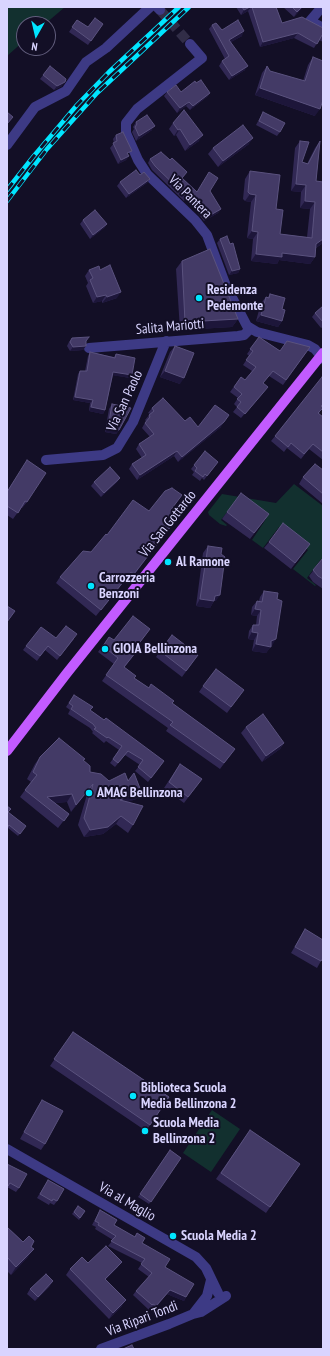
<!DOCTYPE html>
<style>
body{margin:0}
#map{position:relative;width:330px;height:1356px;overflow:hidden;background:#130f26;font-family:"PT Sans Narrow",sans-serif}
canvas{display:block}
.frame{position:absolute;inset:0;border:8px solid #d9d4ff;pointer-events:none}
.north{position:absolute;left:16px;top:16px;width:40px;height:40px;box-sizing:border-box;background:#130f26;border:1px solid #625e7d;border-radius:50%;rotate:188deg;font-size:11px;font-weight:700;line-height:16px;text-align:center;color:#d9d4ff}
.north::after{content:'';display:block;margin:auto;width:14px;height:18px;background:#00e5ff;clip-path:polygon(50% 0,100% 100%,50% 72%,0 100%)}
</style>
<div id="map">
<canvas width="330" height="1356"></canvas>
<div class="frame"></div>
<div class="north">N</div>
</div>
<script>
const g = document.querySelector('canvas').getContext('2d');
g.lineJoin = 'round';
function fillPath(path, color) {
  g.fillStyle = color;
  g.fill(path, 'evenodd');
}
function poly(rows) {
  const path = new Path2D();
  for (const r of rows) {
    path.moveTo(r[0], r[1]);
    for (let i = 2; i < r.length; i += 2) path.lineTo(r[i], r[i + 1]);
  }
  return path;
}
function stroke(path, color, width, dash) {
  g.strokeStyle = color;
  g.lineWidth = width;
  g.lineCap = dash ? 'butt' : 'round';
  g.setLineDash(dash || []);
  g.stroke(path);
}
function label(font, color, halo, rows, align = 'center') {
  g.font = font + ' "PT Sans Narrow",sans-serif';
  g.lineWidth = 4;
  g.setLineDash([]);
  g.textBaseline = 'middle';
  g.strokeStyle = halo;
  g.fillStyle = color;
  for (const [text, x, y, turn = 0] of rows) {
    g.save();
    g.translate(x, y);
    g.rotate((+turn || 0) * Math.PI / 180);
    g.textAlign = isNaN(turn) ? turn : align;
    if (halo) g.strokeText(text, 0, 0);
    g.fillText(text, 0, 0);
    g.restore();
  }
}
fillPath(poly([
 [7,7,65,7,45,24,24,24,24,41,7,56],
 [294,484,323,506,323,561,321,559,307,578,316,585,315,586,293,569,308,550,279,527,263,548,252,540,266,519,238,498,221,520,227,525,226,526,220,524,209,515,208,512,222,494,276,503],
 [212,1110,240,1129,211,1172,183,1153]
]), '#12302f');
stroke(poly([
 [160,10,190,44]
]), '#312d47', 10, [10, 5]);
stroke(poly([
 [157,7,160,10],
 [322,7,310,21,323,28],
 [190,44,202,58,137,109,126,123,126,133,138,160,147,174,195,220,207,235,226,286,247,326,257,332,308,345,315,349,323,359],
 [7,145,35,107,66,91,86,62,106,48,150,7],
 [89,348,238,336,244,335,250,329],
 [46,460,103,455,117,448,133,422,166,341],
 [7,1149,196,1257,206,1268,218,1293],
 [193,1314,207,1296,211,1280],
 [101,1349,169,1324,193,1314,201,1312,226,1296]
]), '#3d3a85', 10);
stroke(poly([
 [7,751,67,673,323,353]
]), '#c25bff', 10);
const rail = poly([
 [7,190,33,157,77,105,109,72,179,7],
 [7,201,47,149,97,93,189,7]
]);
stroke(rail, '#00e5ff', 4.5);
stroke(rail, '#130f26', 3, [9]);
fillPath(poly([
 [236,7,276,7,282,23,323,28,323,42,319,40,314,48,294,38,260,47,248,11,241,15],
 [283,7,303,7,294,17],
 [77,20,88,27,103,24,88,45,69,32],
 [212,25,222,30,242,36,231,42,245,70,229,80,219,66,222,61,225,59,209,29],
 [313,57,315,116,255,95,262,73,267,66,270,71,303,81,308,65],
 [50,66,62,86,54,90,40,79],
 [196,83,210,93,207,97,190,110,186,106,177,113,164,96,167,92,181,92],
 [263,112,280,132,277,136,256,125],
 [136,122,152,130,136,141,132,132,134,129,133,127],
 [173,123,199,141,185,151,176,135,174,136,169,129],
 [116,135,129,156,126,160,118,164,110,148,114,143,113,139],
 [300,141,302,162,307,164,315,148,320,141,316,181,323,182,323,243,316,248,315,257,310,264,279,260,277,264,251,261,253,239,247,238,251,202,245,201,243,199,245,179,250,171,276,209,280,234,307,237,310,209,300,208,301,192,291,191,295,148],
 [249,144,218,167,208,154,213,148],
 [150,159,170,160,187,172,182,178,197,192,221,209,218,213,204,221,186,198,184,201,152,170,148,163],
 [140,175,150,179,147,183,126,198,117,186,120,182],
 [83,220,107,224,104,228,90,239,80,224],
 [220,239,240,269,238,273,229,275,217,243],
 [182,261,238,319,232,327,180,330,176,269],
 [89,270,100,270,117,298,102,303,102,301,93,303,86,286,88,283,85,276],
 [270,294,282,309,282,321,278,327,256,321,261,303,266,297,268,297],
 [323,306,323,327,321,328,312,317,315,313],
 [259,337,280,351,310,347,283,385,269,376,263,383,264,392,241,418,233,412,237,407,234,404,238,398,230,392,241,377,245,380,252,371,243,365,249,356,247,354],
 [72,338,86,342,86,346,83,350,70,351,67,346,69,342],
 [175,346,180,384,160,377,170,352],
 [90,352,114,357,116,354,132,375,130,378,113,375,105,410,103,414,89,411,90,403,73,400,78,374,80,371,85,371,88,356],
 [323,378,323,404,322,406,319,414,323,417,323,460,309,449,301,459,287,448,284,452,271,441],
 [112,404,119,430,116,434,105,432,109,409],
 [152,408,198,427,221,427,178,462,174,456,137,480,129,469,132,464,142,458,136,449,139,444,150,437,142,428,146,421,145,420,150,414,148,413],
 [205,451,218,462,204,480,202,478,200,481,192,475,194,472,191,469],
 [323,470,323,504,299,484,303,477],
 [120,478,117,482,101,497,91,486,94,482],
 [7,491,27,502,22,508,21,508,13,519,7,515],
 [149,511,171,511,174,523,130,580,127,578,96,616,56,583,60,577,91,552,107,535],
 [227,512,269,514,250,539,222,519],
 [269,542,310,544,291,569,264,548],
 [208,546,216,601,214,601,210,608,196,606,203,553],
 [323,558,323,589,313,582,309,576],
 [264,591,272,646,271,646,266,653,252,651,254,640,248,639,249,631,253,625,256,625,257,616,251,615,252,607,257,601,259,601,260,597],
 [150,629,134,650,136,652,124,668,134,678,172,703,235,749,220,769,166,731,168,728,102,681,114,664,98,652,109,637,114,640],
 [56,638,74,639,57,660,45,650,37,661,23,650,26,646],
 [160,651,198,655,182,677,156,657],
 [203,686,244,690,227,713,199,692],
 [74,695,90,710,164,761,148,782,135,771,140,765,125,755,115,767,110,763,119,750,106,741,104,743,92,733,93,732,90,728,68,714,70,710,66,707],
 [246,727,284,743,280,749,262,762,241,733],
 [40,757,83,760,90,772,109,781,128,781,141,791,136,799,127,802,133,825,128,833,116,824,103,834,84,837,78,825,88,791,71,812,67,802,54,803,69,814,58,828,20,797,31,782,27,779,35,764],
 [180,764,202,779,184,803,164,788],
 [8,812,26,826,18,836,8,828],
 [305,929,321,961,317,968,291,953],
 [73,1032,169,1097,146,1131,50,1066],
 [42,1100,45,1144,41,1150,20,1139,38,1106],
 [250,1130,300,1164,266,1213,216,1179],
 [170,1150,181,1158,149,1204,138,1197],
 [7,1164,19,1188,16,1192,7,1187,7,1188],
 [48,1180,57,1201,54,1205,50,1203,49,1205,37,1198],
 [78,1206,85,1211,79,1220,72,1214],
 [100,1210,114,1225,134,1237,137,1233,142,1243,165,1267,186,1297,184,1301,167,1294,153,1311,150,1308,149,1310,133,1295,136,1291,149,1277,138,1269,142,1263,108,1246,113,1240,95,1229,96,1227,92,1225],
 [7,1227,23,1242,31,1247,28,1257,11,1275,7,1271],
 [88,1263,118,1267,105,1280,122,1306,109,1319,66,1275,70,1269],
 [50,1286,35,1301,27,1294,30,1289]
]), '#312854');
fillPath(poly([
 [250,7,251,7,248,11,241,15,244,10],
 [302,7,303,7,294,17,297,12],
 [244,31,242,36,226,45,229,40],
 [298,33,294,38,260,47,263,42],
 [248,66,245,70,229,80,232,76],
 [65,82,62,86,54,90,57,86],
 [260,88,320,109,315,116,255,95],
 [210,93,207,97,190,110,193,106],
 [189,102,186,106,177,113,180,108],
 [155,126,152,130,136,141,139,136],
 [180,129,176,135,174,136,178,130],
 [203,135,199,141,185,151,190,145],
 [253,138,249,144,218,167,223,161],
 [129,156,126,160,118,164,121,160],
 [150,179,147,183,126,198,129,194],
 [296,184,306,185,301,192,291,191],
 [250,194,256,195,251,202,245,201],
 [305,201,315,202,310,209,300,208],
 [221,209,218,213,204,221,207,217],
 [107,224,104,228,90,239,93,235],
 [252,231,258,232,253,239,247,238],
 [323,239,323,243,311,251,316,244],
 [282,253,315,257,310,264,279,260,277,264,251,261,256,254],
 [240,269,238,273,229,275,232,271],
 [121,292,117,298,102,303,107,297],
 [106,295,102,301,93,303,97,297],
 [261,315,282,321,278,327,256,321],
 [238,319,232,327,180,330,185,322],
 [86,346,83,350,70,351,73,347],
 [165,371,184,378,180,384,160,377],
 [113,372,132,375,130,378,111,375],
 [75,397,93,400,90,403,73,400],
 [91,407,105,410,103,414,89,411],
 [229,415,221,427,178,462,182,457],
 [108,428,119,430,116,434,105,432],
 [177,451,174,456,137,480,140,475],
 [120,478,117,482,101,497,104,493],
 [178,517,174,523,130,580,134,574],
 [131,572,127,578,96,616,101,610],
 [220,595,216,601,214,601,210,608,196,606,200,599],
 [255,609,261,610,257,616,251,615],
 [252,632,258,633,254,640,248,639],
 [276,639,272,646,270,646,271,647,266,653,252,651,256,644],
 [284,743,280,749,262,762,266,756],
 [93,784,88,791,71,812,76,805],
 [141,791,136,799,114,808,120,800],
 [72,794,67,802,43,804,47,797],
 [121,816,116,824,103,834,84,837,90,830],
 [34,1249,28,1257,11,1275,16,1267],
 [122,1262,118,1267,101,1284,105,1279],
 [53,1281,50,1286,35,1301,38,1297],
 [170,1290,186,1297,184,1301,167,1294,153,1311],
 [126,1300,122,1306,109,1319,113,1313]
]), '#1d163a');
const building = poly([
 [242,7,250,7,244,10,242,7],
 [252,7,276,7,282,23,302,17,323,28,323,35,322,35,317,44,298,33,263,42,252,7],
 [292,7,302,7,297,12,292,7],
 [95,18,103,24,91,41,72,27,77,20,88,27,95,18],
 [238,20,244,31,229,40,248,66,232,76,222,61,229,56,212,25,216,23,222,30,238,20],
 [313,57,323,61,323,100,320,109,260,88,267,66,270,71,305,81,313,57],
 [50,66,66,79,65,82,57,86,43,75,50,66],
 [201,80,210,93,193,106,189,102,180,108,167,92,176,85,181,92,195,81,196,83,201,80],
 [184,110,203,135,190,145,180,129,178,130,173,123,184,110],
 [7,112,13,117,7,124,7,112],
 [263,112,285,123,280,132,259,121,263,112],
 [147,115,155,126,139,136,135,127,137,124,136,122,147,115],
 [243,125,253,138,223,161,213,148,243,125],
 [123,132,132,151,127,153,129,156,121,160,113,143,117,141,116,135,123,132],
 [300,141,309,142,302,162,308,164,320,141,316,181,323,182,323,239,316,244,315,257,282,253,282,257,256,254,258,232,252,231,256,195,250,194,248,192,250,171,280,175,276,209,283,210,280,234,312,238,315,202,305,201,306,185,296,184,300,141],
 [161,152,170,160,172,158,187,172,182,178,197,192,209,172,218,178,210,191,221,209,207,217,188,194,187,197,155,166,150,159,161,152],
 [136,170,140,175,144,172,150,179,129,194,120,182,136,170],
 [95,210,107,224,93,235,83,220,95,210],
 [227,236,230,244,233,243,240,269,232,271,220,239,227,236],
 [210,249,238,319,185,322,182,261,210,249],
 [110,265,121,292,107,297,106,295,97,297,90,280,93,278,89,270,99,266,100,270,110,265],
 [270,294,285,298,282,309,285,310,282,321,261,315,266,297,269,298,270,294],
 [323,306,323,322,315,313,323,306],
 [89,337,86,341,86,346,73,347,70,342,72,338,89,337],
 [259,337,280,351,287,341,310,347,286,380,273,371,263,383,268,387,245,414,237,407,241,402,237,399,242,394,234,387,241,377,245,380,256,367,246,360,253,351,250,349,259,337],
 [175,346,194,353,184,378,165,371,175,346],
 [90,352,115,358,116,354,135,358,132,375,113,372,105,410,91,407,93,400,75,397,80,371,87,371,90,352],
 [322,377,323,378,323,404,321,406,323,408,318,413,323,417,323,452,313,444,304,454,291,443,288,447,275,436,322,377],
 [163,398,185,421,190,417,198,427,215,405,229,415,224,422,182,457,177,451,140,475,132,464,146,455,139,444,154,434,145,423,150,417,149,415,154,411,152,408,163,398],
 [112,404,131,408,119,430,108,428,112,404],
 [205,451,218,462,207,476,205,474,203,477,195,471,197,468,194,465,205,451],
 [27,460,46,473,27,502,25,501,18,513,7,506,7,492,27,460],
 [315,464,323,470,323,494,303,477,315,464],
 [110,467,120,478,104,493,94,482,110,467],
 [172,488,182,495,170,511,178,517,134,574,131,572,101,610,60,577,83,551,91,552,106,534,107,535,133,500,149,511,165,491,172,488],
 [241,493,269,514,254,533,227,512,241,493],
 [283,523,310,544,295,563,269,542,283,523],
 [208,546,222,548,221,554,225,557,220,595,215,596,214,601,200,599,208,546],
 [323,558,323,579,318,576,313,570,323,558],
 [264,591,278,593,277,599,282,601,276,639,271,641,271,647,256,644,258,633,252,632,253,625,259,625,261,610,255,609,257,601,262,602,264,591],
 [7,606,15,611,7,622,7,606],
 [133,616,150,629,134,650,136,652,124,667,136,676,134,678,149,688,151,684,174,701,172,703,235,749,224,763,170,725,173,722,106,675,118,658,103,646,109,637,114,640,133,616],
 [66,626,77,634,60,656,48,646,40,656,26,646,41,627,56,638,66,626],
 [172,635,198,655,186,671,160,651,172,635],
 [216,669,244,690,231,707,203,686,216,669],
 [74,695,93,707,90,710,104,720,106,718,164,761,151,778,138,767,143,760,128,751,118,763,113,759,122,746,108,737,107,738,94,729,96,728,93,724,71,709,73,706,69,703,74,695],
 [263,714,284,743,266,756,246,727,263,714],
 [59,738,85,759,83,760,90,766,90,772,101,774,109,781,125,773,128,781,134,773,141,791,120,800,143,806,133,825,121,816,108,827,90,830,84,818,93,784,76,805,72,794,47,797,69,814,64,821,25,790,37,775,33,772,40,757,59,738],
 [180,764,202,779,188,797,169,782,180,764],
 [7,806,11,809,8,812,26,826,20,834,9,825,7,828,7,806],
 [305,929,323,940,323,958,321,961,295,947,305,929],
 [73,1032,169,1097,150,1125,54,1059,73,1032],
 [42,1100,63,1111,45,1144,24,1132,42,1100],
 [250,1130,300,1164,270,1207,221,1173,250,1130],
 [170,1150,181,1158,151,1202,140,1194,170,1150],
 [7,1164,27,1174,19,1188,10,1183,8,1186,7,1185,7,1164],
 [48,1180,64,1189,57,1201,53,1199,52,1201,40,1194,48,1180],
 [78,1206,85,1211,80,1218,74,1212,78,1206],
 [100,1210,117,1220,114,1225,135,1237,137,1233,145,1238,142,1243,170,1259,165,1267,194,1284,186,1297,170,1290,156,1306,153,1304,152,1305,136,1291,152,1273,141,1264,145,1259,111,1241,116,1236,98,1225,99,1223,95,1221,100,1210],
 [7,1227,23,1242,29,1236,34,1241,31,1247,34,1249,16,1267,7,1257,7,1227],
 [106,1246,122,1262,105,1279,126,1300,113,1313,70,1269,82,1257,88,1263,106,1246],
 [46,1274,53,1281,38,1297,30,1289,46,1274],
 [132,1345,134,1349,123,1349,132,1345]
]);
fillPath(building, '#433a66');
stroke(building, '#5a527e', 1);
for (const [x, y, r, color] of [
 [199,298,4,"#00e5ff"],
 [168,562,4,"#00e5ff"],
 [91,586,4,"#00e5ff"],
 [105,649,4,"#00e5ff"],
 [89,793,4,"#00e5ff"],
 [133,1096,4,"#00e5ff"],
 [145,1131,4,"#00e5ff"],
 [173,1236,4,"#00e5ff"]
]) {
  const dot = new Path2D();
  dot.arc(x, y, r, 0, 2 * Math.PI);
  g.fillStyle = color;
  g.fill(dot);
  stroke(dot, '#130f26', 1.5);
}
label('14px', '#d9d4ff', '#130f26', [
 ["Via Pantera",190,197,45],
 ["Salita Mariotti",170,327,-5],
 ["Via San Paolo",125,401,-65],
 ["Via San Gottardo",168,524,-51],
 ["Via al Maglio",127,1202,30],
 ["Via Ripari Tondi",142,1319,-21]
]);
label('bold 14px', '#d9d4ff', '#130f26', [
 ["Residenza",207,290],
 ["Pedemonte",207,306],
 ["Al Ramone",176,562],
 ["Carrozzeria",99,578],
 ["Benzoni",99,594],
 ["GIOIA Bellinzona",113,649],
 ["AMAG Bellinzona",97,793],
 ["Biblioteca Scuola",141,1088],
 ["Media Bellinzona 2",141,1104],
 ["Scuola Media",153,1123],
 ["Bellinzona 2",153,1139],
 ["Scuola Media 2",181,1236]
], 'left');
</script>
